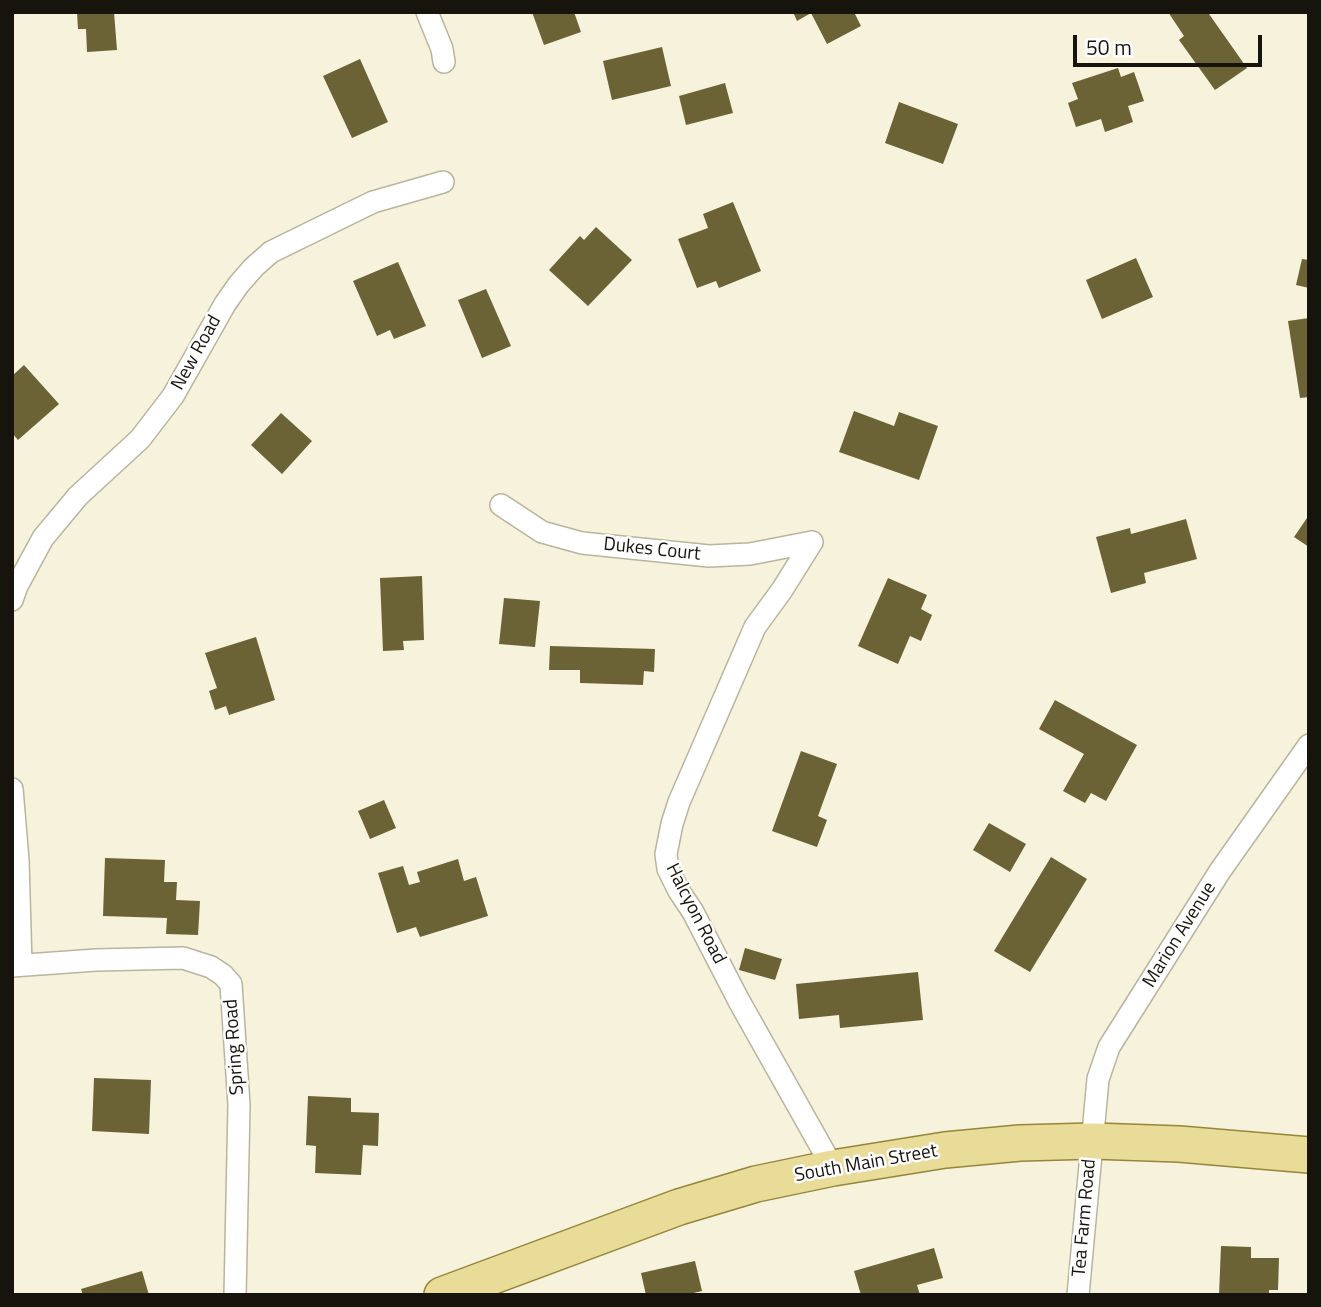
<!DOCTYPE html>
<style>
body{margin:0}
#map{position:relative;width:1321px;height:1307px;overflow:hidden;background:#f6f2db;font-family:"Titillium Web",sans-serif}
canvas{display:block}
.frame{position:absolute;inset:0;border:14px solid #16140d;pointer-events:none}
.scale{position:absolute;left:1073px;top:35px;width:189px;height:32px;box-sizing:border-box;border:4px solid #16140d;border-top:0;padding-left:9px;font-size:21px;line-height:24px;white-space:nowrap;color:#16140d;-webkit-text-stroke:5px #fefefe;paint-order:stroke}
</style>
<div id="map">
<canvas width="1321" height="1307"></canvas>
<div class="frame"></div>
<div class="scale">50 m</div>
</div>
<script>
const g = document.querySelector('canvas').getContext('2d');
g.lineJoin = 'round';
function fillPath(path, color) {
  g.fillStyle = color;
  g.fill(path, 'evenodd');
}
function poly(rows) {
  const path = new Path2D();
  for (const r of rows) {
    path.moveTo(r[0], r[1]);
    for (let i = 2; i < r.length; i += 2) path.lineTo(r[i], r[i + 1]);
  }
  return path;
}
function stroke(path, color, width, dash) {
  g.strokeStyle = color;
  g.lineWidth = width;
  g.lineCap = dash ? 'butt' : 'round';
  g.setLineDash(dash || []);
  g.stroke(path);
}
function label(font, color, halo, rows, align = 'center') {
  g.font = font + ' "Titillium Web",sans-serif';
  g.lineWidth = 5;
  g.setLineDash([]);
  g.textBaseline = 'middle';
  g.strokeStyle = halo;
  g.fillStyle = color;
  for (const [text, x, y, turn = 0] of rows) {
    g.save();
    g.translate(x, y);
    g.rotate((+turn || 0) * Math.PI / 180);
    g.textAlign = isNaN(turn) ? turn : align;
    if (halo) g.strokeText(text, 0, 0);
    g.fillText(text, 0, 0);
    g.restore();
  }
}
fillPath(poly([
 [77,12,114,12,117,50,87,52,86,29,78,29],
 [532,12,574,12,581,32,544,45],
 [793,12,854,12,861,26,827,44,811,13,797,21],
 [1168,12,1211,12,1209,14,1247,68,1215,90,1179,40,1184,36],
 [662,47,671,86,612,100,603,61],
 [360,59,388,122,352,138,323,76],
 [1118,68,1121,77,1134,72,1144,101,1128,106,1133,122,1105,132,1101,119,1076,127,1068,103,1078,99,1072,83],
 [725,83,733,113,686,125,679,96],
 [899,102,958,124,943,164,885,143],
 [733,202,761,271,719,288,716,281,697,288,678,239,708,228,703,214],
 [596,227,632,260,588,306,549,270,580,236,584,240],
 [1136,258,1153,297,1102,319,1086,280],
 [1302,259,1309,260,1309,288,1296,285],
 [398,262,426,326,394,339,390,330,377,336,353,281],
 [486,289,511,346,482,358,458,300],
 [1309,318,1309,397,1300,398,1288,321],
 [24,365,59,404,18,440,12,433,12,376],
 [854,411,894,426,899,412,938,426,919,480,839,452],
 [281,413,312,441,282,474,251,445],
 [1309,515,1309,547,1294,537],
 [1186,519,1197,559,1144,573,1146,583,1111,593,1096,537,1130,528,1131,534],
 [422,576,424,640,403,641,404,650,383,651,380,578],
 [888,578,927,595,921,609,932,615,921,641,910,636,898,664,858,646],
 [504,598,540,601,535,647,499,644],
 [256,637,275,700,229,715,226,706,215,710,209,691,217,688,205,653],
 [550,646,655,649,654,672,644,671,643,685,580,683,580,670,549,670],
 [1055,700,1137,745,1106,801,1091,793,1085,803,1063,791,1084,754,1039,729],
 [801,751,837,764,818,816,827,820,817,847,772,831],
 [384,800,396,828,370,839,358,811],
 [989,823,1026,844,1010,872,973,850],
 [1051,857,1087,879,1030,972,994,951],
 [105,858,165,860,164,882,177,882,176,900,200,901,198,935,166,934,167,918,103,916],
 [458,859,464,881,476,877,488,916,420,937,416,927,397,933,378,873,403,866,409,885,420,882,417,872],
 [745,948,782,959,775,980,739,970],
 [918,972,923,1020,840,1028,839,1015,799,1019,796,984],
 [94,1078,151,1080,149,1134,92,1131],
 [308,1096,351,1098,351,1112,379,1113,378,1146,363,1145,361,1175,315,1173,316,1146,306,1145],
 [1221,1246,1251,1247,1251,1258,1279,1258,1278,1290,1269,1290,1269,1295,1219,1295],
 [934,1248,943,1278,917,1285,920,1295,861,1295,854,1271],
 [695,1261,702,1291,685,1295,646,1295,641,1273],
 [142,1271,149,1295,83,1295,81,1289]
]), '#6b6236');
const street = poly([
 [427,12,442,49,444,62],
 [501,505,542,532,582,543,709,556,750,554,812,542],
 [812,542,782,590,755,627,679,802,672,824,666,854,668,869,679,891,693,912,739,1001,833,1168],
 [12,600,17,586,43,538,78,496,140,439,173,396,225,304,239,284,254,267,271,252,373,202,443,182],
 [12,789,18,860,21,964],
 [12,966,96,960,183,958,211,967,223,975,231,984,239,1105,235,1295],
 [1078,1295,1098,1079,1109,1047,1220,871,1309,745]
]);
const primary = poly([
 [442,1295,679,1207,756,1184,833,1168,945,1150,1020,1143,1093,1141,1179,1144,1309,1155]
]);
stroke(street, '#b8b49e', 24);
stroke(primary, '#95863b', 38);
stroke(street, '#fff', 21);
stroke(primary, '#e9db98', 35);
label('19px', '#16140d', '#fefefe', [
 ["New Road",197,353,-61],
 ["Dukes Court",652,550,6],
 ["Halcyon Road",695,914,63],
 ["Marion Avenue",1180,935,-58],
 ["Spring Road",235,1047,-94],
 ["South Main Street",866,1164,-10],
 ["Tea Farm Road",1085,1218,-85]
]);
</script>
